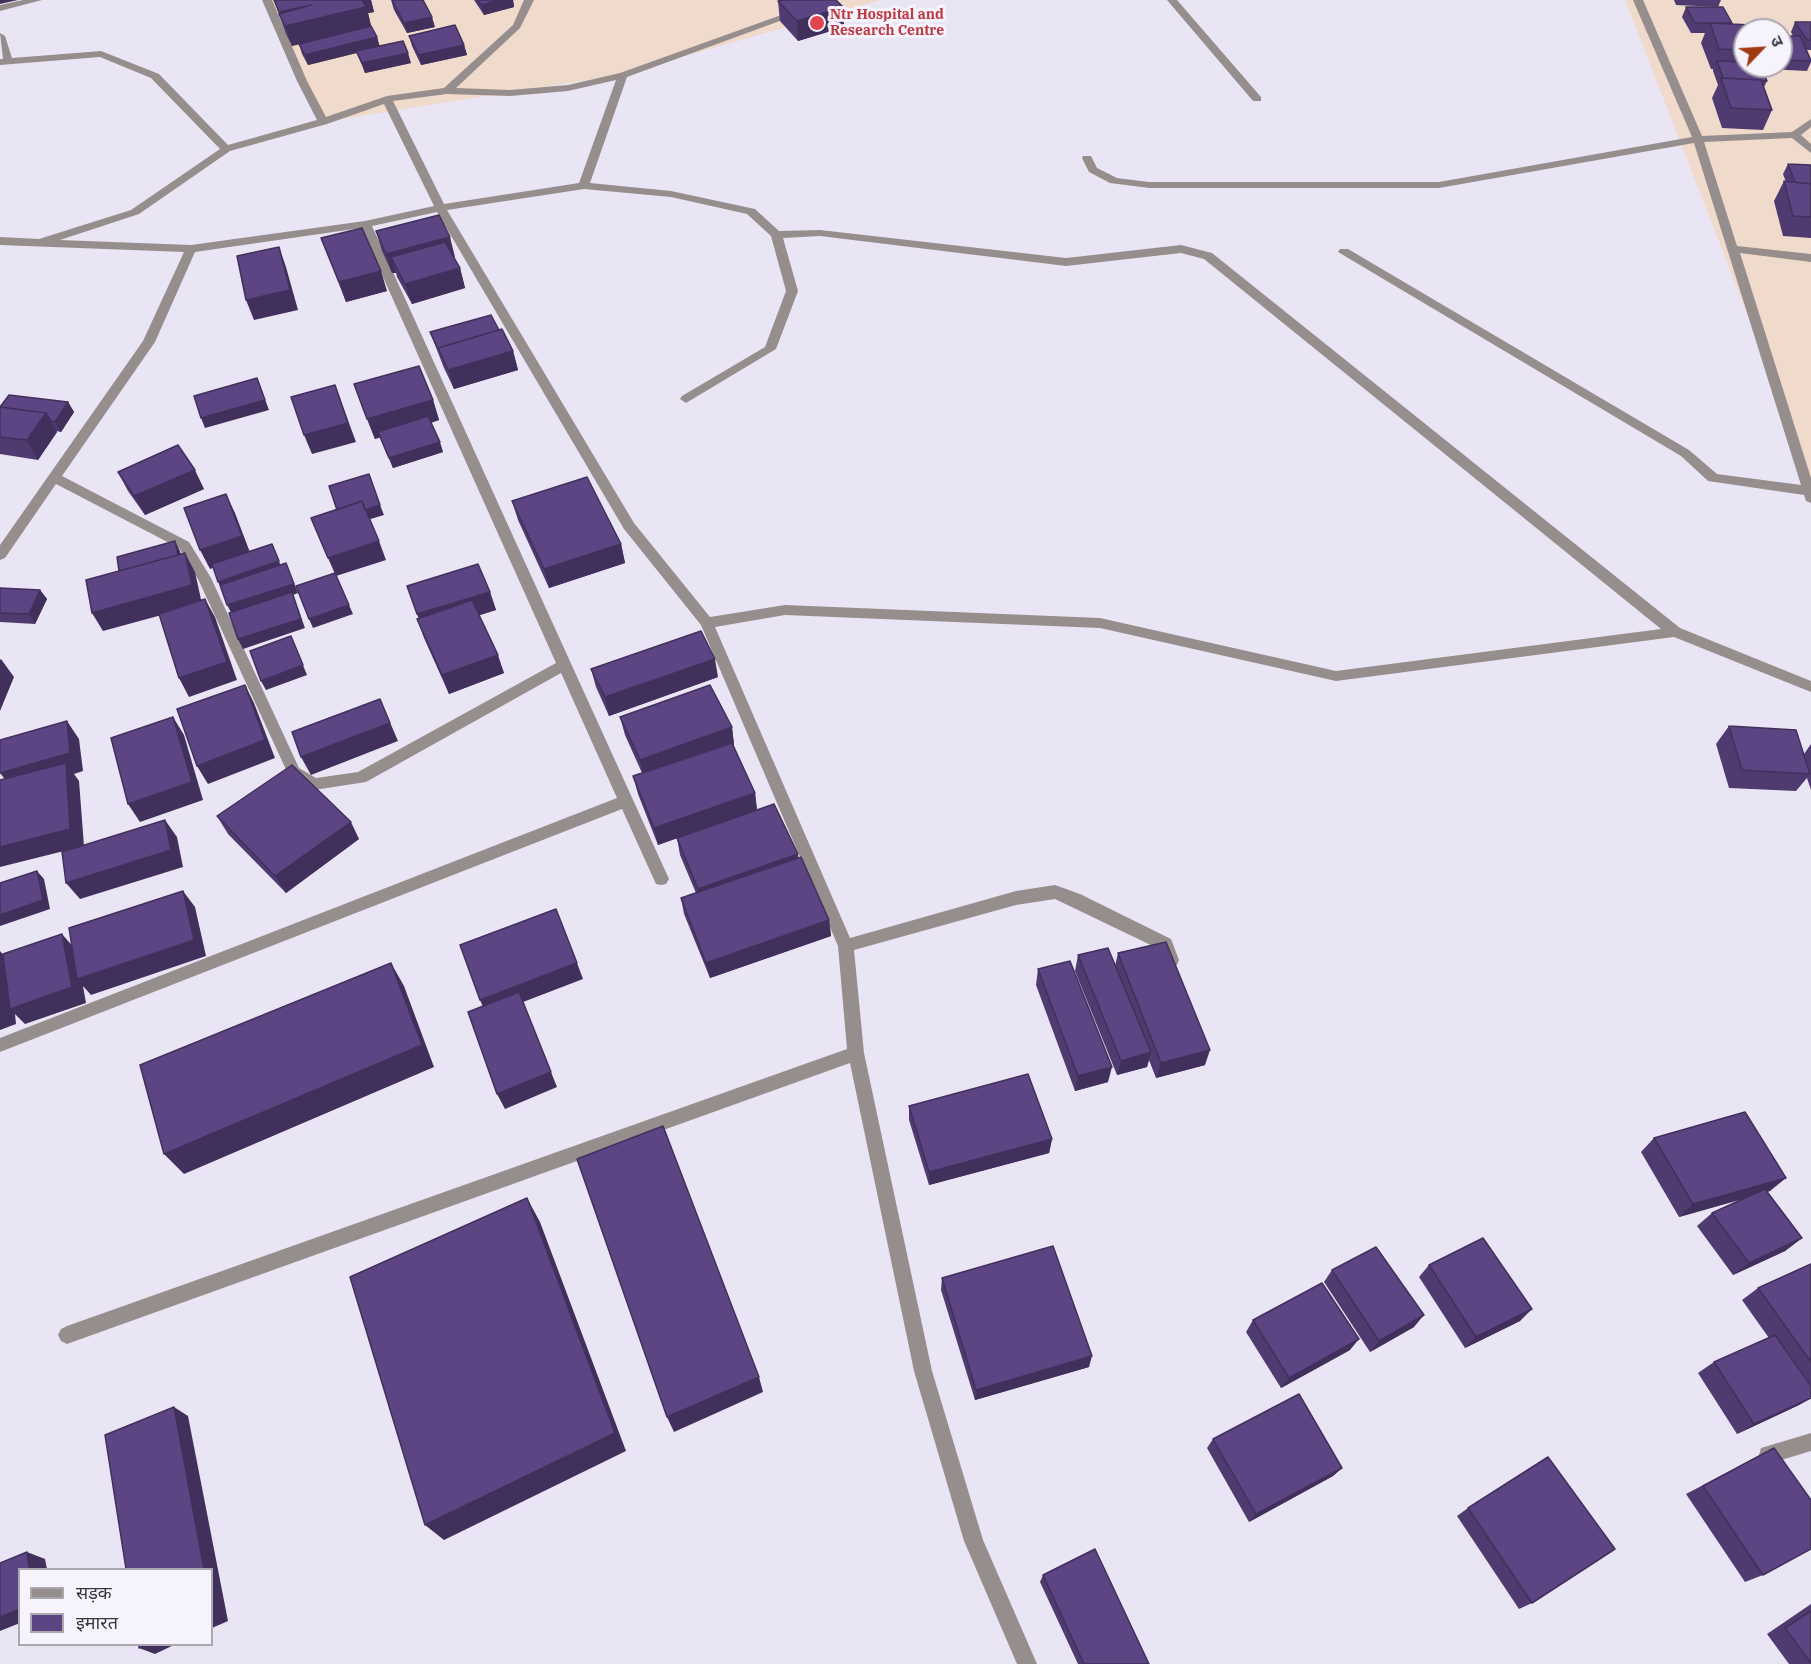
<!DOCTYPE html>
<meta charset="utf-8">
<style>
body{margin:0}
#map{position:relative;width:1811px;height:1664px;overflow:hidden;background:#eae5f5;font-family:"IBM Plex Serif","Noto Sans Devanagari",serif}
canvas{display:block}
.legend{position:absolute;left:18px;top:1568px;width:195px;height:78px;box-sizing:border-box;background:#f6f3fd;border:2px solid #aaa7b0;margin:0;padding:8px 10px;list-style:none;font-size:18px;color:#38363c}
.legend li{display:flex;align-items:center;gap:12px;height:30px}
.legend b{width:30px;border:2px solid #aaa7b0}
.north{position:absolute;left:1733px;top:18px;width:60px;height:60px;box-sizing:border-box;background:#f6f3fd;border:2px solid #aaa7b0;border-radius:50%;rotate:65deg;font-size:16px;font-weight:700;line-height:24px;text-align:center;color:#38363c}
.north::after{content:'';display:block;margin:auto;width:21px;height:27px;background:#a13b12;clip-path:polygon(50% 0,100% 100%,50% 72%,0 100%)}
</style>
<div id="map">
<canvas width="1811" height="1664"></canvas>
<ul class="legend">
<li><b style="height:8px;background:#968e8d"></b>सड़क</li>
<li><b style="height:16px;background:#5d4583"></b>इमारत</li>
</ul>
<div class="north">उ</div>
</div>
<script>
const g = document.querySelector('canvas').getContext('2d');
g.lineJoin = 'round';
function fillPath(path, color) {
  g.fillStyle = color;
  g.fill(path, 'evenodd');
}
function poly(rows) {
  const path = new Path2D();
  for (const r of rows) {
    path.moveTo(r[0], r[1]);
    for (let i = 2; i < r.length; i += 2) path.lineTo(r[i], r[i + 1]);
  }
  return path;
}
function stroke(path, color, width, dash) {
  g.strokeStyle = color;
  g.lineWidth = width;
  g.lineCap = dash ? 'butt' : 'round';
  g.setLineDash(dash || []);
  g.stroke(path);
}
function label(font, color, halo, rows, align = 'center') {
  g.font = font + ' "IBM Plex Serif",serif';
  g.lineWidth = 6;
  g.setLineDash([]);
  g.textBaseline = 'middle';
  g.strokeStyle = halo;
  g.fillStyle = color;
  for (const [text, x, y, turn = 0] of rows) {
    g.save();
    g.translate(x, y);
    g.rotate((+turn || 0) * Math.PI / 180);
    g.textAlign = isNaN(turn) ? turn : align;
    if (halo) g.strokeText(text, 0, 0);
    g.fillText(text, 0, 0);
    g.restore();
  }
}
fillPath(poly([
 [269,0,881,0,619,75,323,122],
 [1625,0,1811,0,1811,478],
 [1745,30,1781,30,1781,66,1745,66]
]), '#efdacc');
fillPath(poly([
 [23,0,42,0,0,11,0,5,23,0],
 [262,0,272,0,307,81,326,117,387,96,444,88,513,25,524,0,534,0,520,28,456,88,510,90,568,85,620,73,823,0,837,0,627,77,590,183,671,191,755,209,779,231,820,230,1066,258,1181,245,1212,253,1680,628,1811,681,1811,692,1674,637,1336,681,1100,628,785,615,715,627,850,938,1016,891,1055,885,1080,894,1171,939,1179,960,1177,965,1171,967,1165,965,1159,949,1055,899,1016,905,854,950,864,1053,932,1371,983,1540,1037,1664,1017,1664,964,1541,914,1371,850,1063,67,1344,61,1341,58,1335,61,1329,67,1326,847,1049,838,946,701,625,624,529,437,212,372,226,669,879,666,884,661,885,656,884,622,809,0,1052,0,1038,617,798,561,673,366,782,314,790,309,788,289,776,198,579,179,548,56,484,5,558,0,560,0,545,143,341,184,252,0,245,0,237,39,239,131,210,220,149,151,78,100,57,0,65,0,59,3,59,0,33,5,36,12,58,101,51,159,74,228,145,317,120,297,81,262,0],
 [616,80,579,183,444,204,393,101,447,94,510,96,568,91,616,80],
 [384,104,434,206,365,221,191,245,60,240,139,214,230,151,327,124,384,104],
 [584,189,671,197,747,214,771,236,786,291,765,347,682,396,680,399,686,403,776,349,798,291,783,238,820,236,1066,266,1181,253,1204,259,1661,629,1336,671,1100,618,785,605,710,617,634,523,447,210,584,189],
 [361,228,556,663,358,772,316,778,299,768,211,578,189,542,62,476,155,342,195,252,361,228],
 [1167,0,1177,0,1261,97,1261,101,1253,101,1167,0],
 [1633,0,1643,0,1702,136,1792,132,1811,119,1811,127,1801,135,1811,144,1811,153,1792,138,1704,142,1737,246,1811,254,1811,262,1740,253,1811,478,1811,503,1806,501,1804,495,1708,481,1681,456,1338,252,1340,249,1348,249,1689,450,1717,474,1801,485,1694,143,1439,188,1149,188,1110,183,1089,172,1082,158,1083,156,1091,156,1097,168,1117,178,1149,182,1439,182,1692,137,1633,0],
 [1811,1433,1811,1451,1768,1464,1761,1462,1759,1455,1761,1448,1811,1433]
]), '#968e8d');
fillPath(poly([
 [274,0,371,0,374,12,368,13,371,26,377,37,379,46,411,63,365,73,357,53,308,65,302,54,299,44,292,46,286,34],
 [391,0,435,27,407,33,394,10],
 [474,0,513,0,514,7,484,15],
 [1674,0,1721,0,1718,7,1676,5],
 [778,1,843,7,844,27,798,41,780,21],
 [1686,7,1732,23,1732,24,1745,30,1745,66,1767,81,1764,87,1772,110,1763,130,1722,128,1712,98,1718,85,1713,71,1713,69,1711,69,1701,43,1705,33,1691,33,1682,17],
 [1795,22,1811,22,1811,50,1807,50,1811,59,1811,62,1807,71,1768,69,1766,66,1781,66,1781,36,1793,36,1791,32],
 [409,36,464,45,467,55,421,65,412,46],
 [1788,164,1811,165,1811,238,1783,236,1774,201,1784,181,1786,182,1783,174],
 [376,231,455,257,454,257,460,268,465,288,412,304,397,277,396,273,392,273,382,251],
 [321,238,387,291,346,302],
 [499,330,513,351,518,370,454,389,444,368,430,332],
 [354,384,433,400,439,420,431,423,443,452,393,468,380,437,375,439],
 [68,402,74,412,61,432,56,431,57,432,38,460,0,454,0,407],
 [118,472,204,489,145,515,128,491],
 [512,501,621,544,625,563,549,588,518,520],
 [0,588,40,590,47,599,35,624,0,622],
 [490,592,496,610,479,615,504,673,449,694,424,638,417,619],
 [591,669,718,677,609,716,596,687],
 [620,717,732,727,734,745,733,745,755,793,757,810,798,858,829,920,831,936,710,978,684,914,681,898,696,893,680,855,677,838,658,845,638,794,633,776,642,773,625,735],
 [1729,726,1804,754,1811,744,1811,790,1807,778,1796,791,1729,788,1716,744],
 [217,816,359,839,286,893,228,834],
 [1118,953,1205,1065,1156,1078,1149,1060,1147,1067,1117,1075,1075,971,1078,955,1115,966],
 [1038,969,1108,1082,1075,1091,1036,985],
 [909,1106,1052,1139,1049,1153,929,1185,909,1120],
 [1654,1138,1770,1191,1767,1192,1802,1238,1785,1251,1733,1275,1697,1226,1712,1213,1743,1199,1679,1217,1641,1152],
 [1811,1264,1811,1398,1799,1405,1737,1434,1698,1373,1714,1362,1769,1338,1742,1300,1758,1288],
 [1429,1265,1520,1321,1465,1348,1419,1277],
 [1332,1270,1414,1327,1370,1352,1324,1282],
 [942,1278,1089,1367,975,1400,941,1290],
 [1253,1320,1350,1350,1281,1388,1246,1332],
 [1213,1439,1342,1468,1333,1476,1249,1522,1207,1448],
 [1774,1448,1763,1575,1745,1582,1686,1494],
 [1468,1508,1532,1603,1519,1609,1457,1516],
 [1043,1575,1149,1664,1078,1664,1040,1582],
 [1811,1604,1811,1664,1789,1664,1767,1634]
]), '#503b71');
fillPath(poly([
 [0,0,18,0,0,4],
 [276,0,371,0,374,12,368,13,371,26,292,46,285,26,280,16],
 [500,0,513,0,514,7,484,15,481,5],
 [843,7,844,27,798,41,797,21],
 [432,17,435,27,407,33,404,23],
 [377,37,380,47,308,65,305,55],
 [464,45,467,55,421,65,419,55],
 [408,53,411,63,365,73,362,63],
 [450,237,455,257,399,272,391,257,396,273,392,273,386,254],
 [279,247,286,267,298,310,254,320,246,300],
 [460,268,465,288,412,304,405,284],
 [381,271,387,291,346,302,339,282],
 [513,351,518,370,454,389,448,370],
 [257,378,269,410,205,428,201,418],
 [335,385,356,442,312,454,304,435],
 [433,400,439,420,375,439,367,419],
 [68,402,74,412,61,432,55,422],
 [46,413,57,432,38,460,27,440],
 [440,442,443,452,393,468,389,458],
 [195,470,204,489,145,515,134,496],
 [226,494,235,513,251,555,210,569,200,550],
 [380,505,384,515,344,527,340,518],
 [175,541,180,551,185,572,127,588],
 [379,541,386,560,336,576,328,558],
 [272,544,283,571,223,591,218,582],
 [621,544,625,563,549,588,544,569],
 [185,553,195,572,202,604,103,631,92,613],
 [286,563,298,593,293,595,305,628,243,649,238,639,232,614,227,605],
 [40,590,47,599,35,624,29,614],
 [490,592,496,610,424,633,417,614],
 [205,599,215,617,237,680,189,697,179,678],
 [349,605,353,614,313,628,309,619],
 [291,636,307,675,266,690,261,681],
 [498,655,504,673,449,694,442,675],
 [1,659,14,677,0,711,0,660],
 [715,659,718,677,609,716,605,697],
 [245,685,254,703,275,758,208,784,197,766],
 [380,699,398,741,311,775,301,757],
 [173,717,184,735,203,800,140,822,128,804],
 [67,721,79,739,83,771,74,774,79,781,84,846,0,867,0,847,14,791,0,773],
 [732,727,734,745,644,778,640,760],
 [755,793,757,810,658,845,654,828],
 [165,820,177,837,183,867,80,899,66,883],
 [351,822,359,839,286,893,275,876],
 [798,854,799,871,702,906,698,889],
 [37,871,44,879,50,909,0,926,0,915],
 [183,891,195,907,206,956,91,995,83,986,86,1003,25,1024,15,1014,16,1024,0,1030,0,951,5,957,62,934,76,950],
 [829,920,831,936,710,978,706,963],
 [391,963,404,986,434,1067,184,1174,164,1154],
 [577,963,583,979,523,1002,557,1087,505,1109,497,1094,487,1016,480,1000],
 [1210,1050,1205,1065,1156,1078,1161,1063],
 [1151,1052,1147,1067,1117,1075,1121,1061],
 [1112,1067,1108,1082,1075,1091,1078,1076],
 [1052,1139,1049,1153,929,1185,929,1172],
 [1786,1178,1770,1191,1679,1217,1693,1204],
 [527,1198,540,1222,626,1451,444,1540,425,1525],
 [1802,1238,1785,1251,1733,1275,1749,1263],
 [1532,1309,1520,1321,1465,1348,1476,1337],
 [1424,1315,1414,1327,1370,1352,1379,1341],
 [1359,1339,1350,1350,1281,1388,1289,1378],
 [1092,1356,1089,1367,975,1400,976,1390],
 [759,1377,763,1392,674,1432,667,1417],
 [1811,1398,1799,1405,1737,1434,1754,1424],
 [174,1407,188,1416,228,1621,212,1628,212,1569,204,1569],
 [1342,1468,1333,1476,1249,1522,1256,1514],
 [27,1552,45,1559,47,1569,29,1569],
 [20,1609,20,1623,0,1631,0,1617],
 [147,1644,176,1644,155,1654,139,1648]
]), '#41305c');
const building = poly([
 [274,0,362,0,366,7,285,26,279,14,311,5,279,12,274,0],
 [392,0,423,0,432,17,404,23,392,0],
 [478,0,500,0,481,5,478,0],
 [783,0,836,0,843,7,797,21,778,1,783,0],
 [1686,7,1723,7,1732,23,1695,23,1686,7],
 [1795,22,1811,22,1811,40,1807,40,1795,22],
 [1710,23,1751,25,1753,30,1745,30,1745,50,1719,49,1710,23],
 [455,25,464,45,419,55,409,36,455,25],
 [371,26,377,37,305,55,299,44,371,26],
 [1781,36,1800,36,1811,61,1781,60,1781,36],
 [403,41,408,53,362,63,356,51,403,41],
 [1717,61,1745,62,1745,66,1761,66,1767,81,1761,81,1761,80,1723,78,1717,61],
 [1721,78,1761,80,1772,110,1731,108,1721,78],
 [1788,164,1811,165,1811,184,1795,182,1788,164],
 [1784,181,1811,184,1811,217,1793,216,1784,181],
 [439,215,450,237,386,254,376,231,439,215],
 [362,228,381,271,339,282,321,238,362,228],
 [445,242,460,268,405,284,391,257,445,242],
 [279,247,290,290,246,300,237,256,279,247],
 [491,315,499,330,438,348,438,349,430,332,491,315],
 [502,329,513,351,448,370,438,348,502,329],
 [419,366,433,400,367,419,354,384,419,366],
 [257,378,265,400,201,418,194,396,257,378],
 [335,385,348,423,304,435,291,397,335,385],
 [9,395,68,402,55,422,51,421,46,413,0,407,9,395],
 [0,407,46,413,27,440,0,437,0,407],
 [428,416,440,442,389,458,378,432,428,416],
 [178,445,195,470,134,496,118,472,178,445],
 [369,474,380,505,365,510,362,501,337,510,329,486,369,474],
 [587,477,621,544,544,569,512,501,587,477],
 [226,494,242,536,200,550,184,508,226,494],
 [362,501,379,541,328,558,311,518,362,501],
 [175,541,178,555,119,571,117,557,175,541],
 [272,544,279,561,218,582,212,564,272,544],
 [185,553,192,585,92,613,86,580,185,553],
 [286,563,294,584,227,605,220,585,286,563],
 [478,564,490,592,417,614,407,586,478,564],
 [335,573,349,605,309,619,296,586,335,573],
 [0,588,40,590,29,614,0,613,0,588],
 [292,592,301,619,238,639,229,613,292,592],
 [205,599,227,662,179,678,159,614,205,599],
 [472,600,498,655,442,675,417,619,472,600],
 [701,631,715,659,605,697,591,669,701,631],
 [291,636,303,665,261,681,250,651,291,636],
 [245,685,265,740,197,766,177,709,245,685],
 [710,685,732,727,640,760,620,717,710,685],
 [380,699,390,723,301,757,292,732,380,699],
 [173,717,192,782,128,804,111,738,173,717],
 [67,721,70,753,0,773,0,740,67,721],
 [1729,726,1796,730,1810,774,1742,770,1729,726],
 [732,743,755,793,654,828,633,776,732,743],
 [66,763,70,829,0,847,0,780,66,763],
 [292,765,351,822,275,876,217,816,292,765],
 [774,804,798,854,698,889,677,838,774,804],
 [165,820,171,850,66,883,62,852,165,820],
 [801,857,829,920,706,963,681,898,801,857],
 [37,871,43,900,0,915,0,883,37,871],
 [183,891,194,940,77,979,69,928,183,891],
 [556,909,577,963,480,1000,460,945,556,909],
 [62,934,72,987,10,1009,3,954,62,934],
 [1166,942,1210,1050,1161,1063,1118,953,1166,942],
 [1108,948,1151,1052,1121,1061,1078,955,1108,948],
 [1070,961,1112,1067,1078,1076,1038,969,1070,961],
 [391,963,422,1045,164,1154,140,1065,391,963],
 [519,992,551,1072,497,1094,468,1012,519,992],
 [1028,1074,1052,1139,929,1172,909,1106,1028,1074],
 [1745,1112,1786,1178,1693,1204,1654,1138,1745,1112],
 [663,1126,759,1377,667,1417,577,1159,663,1126],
 [1765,1189,1802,1238,1749,1263,1712,1213,1765,1189],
 [527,1198,615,1433,425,1525,350,1277,527,1198],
 [1483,1238,1532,1309,1476,1337,1429,1265,1483,1238],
 [1053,1246,1092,1356,976,1390,942,1278,1053,1246],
 [1376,1247,1424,1315,1379,1341,1332,1270,1376,1247],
 [1811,1264,1811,1362,1758,1288,1811,1264],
 [1322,1283,1359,1339,1289,1378,1253,1320,1322,1283],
 [1775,1335,1811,1386,1811,1398,1754,1424,1714,1362,1775,1335],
 [1299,1394,1342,1468,1256,1514,1213,1439,1299,1394],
 [174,1407,204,1569,126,1569,105,1435,174,1407],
 [1774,1448,1811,1500,1811,1549,1763,1575,1703,1486,1774,1448],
 [1548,1457,1615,1549,1532,1603,1468,1508,1548,1457],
 [1095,1549,1149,1664,1084,1664,1043,1575,1095,1549],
 [27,1552,29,1569,20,1569,20,1609,0,1617,0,1563,27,1552],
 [1811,1611,1811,1663,1785,1628,1811,1611],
 [139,1644,147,1644,139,1648,139,1644]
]);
fillPath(building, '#5d4583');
stroke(building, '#41305c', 1.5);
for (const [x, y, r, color] of [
 [817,23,8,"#e0444e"]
]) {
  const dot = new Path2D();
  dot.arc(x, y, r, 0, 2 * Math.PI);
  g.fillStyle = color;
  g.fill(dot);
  stroke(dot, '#f6f3fd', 2);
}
label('bold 14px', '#be3a42', '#f6f3fd', [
 ["Ntr Hospital and",830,15],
 ["Research Centre",830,31]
], 'left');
</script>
